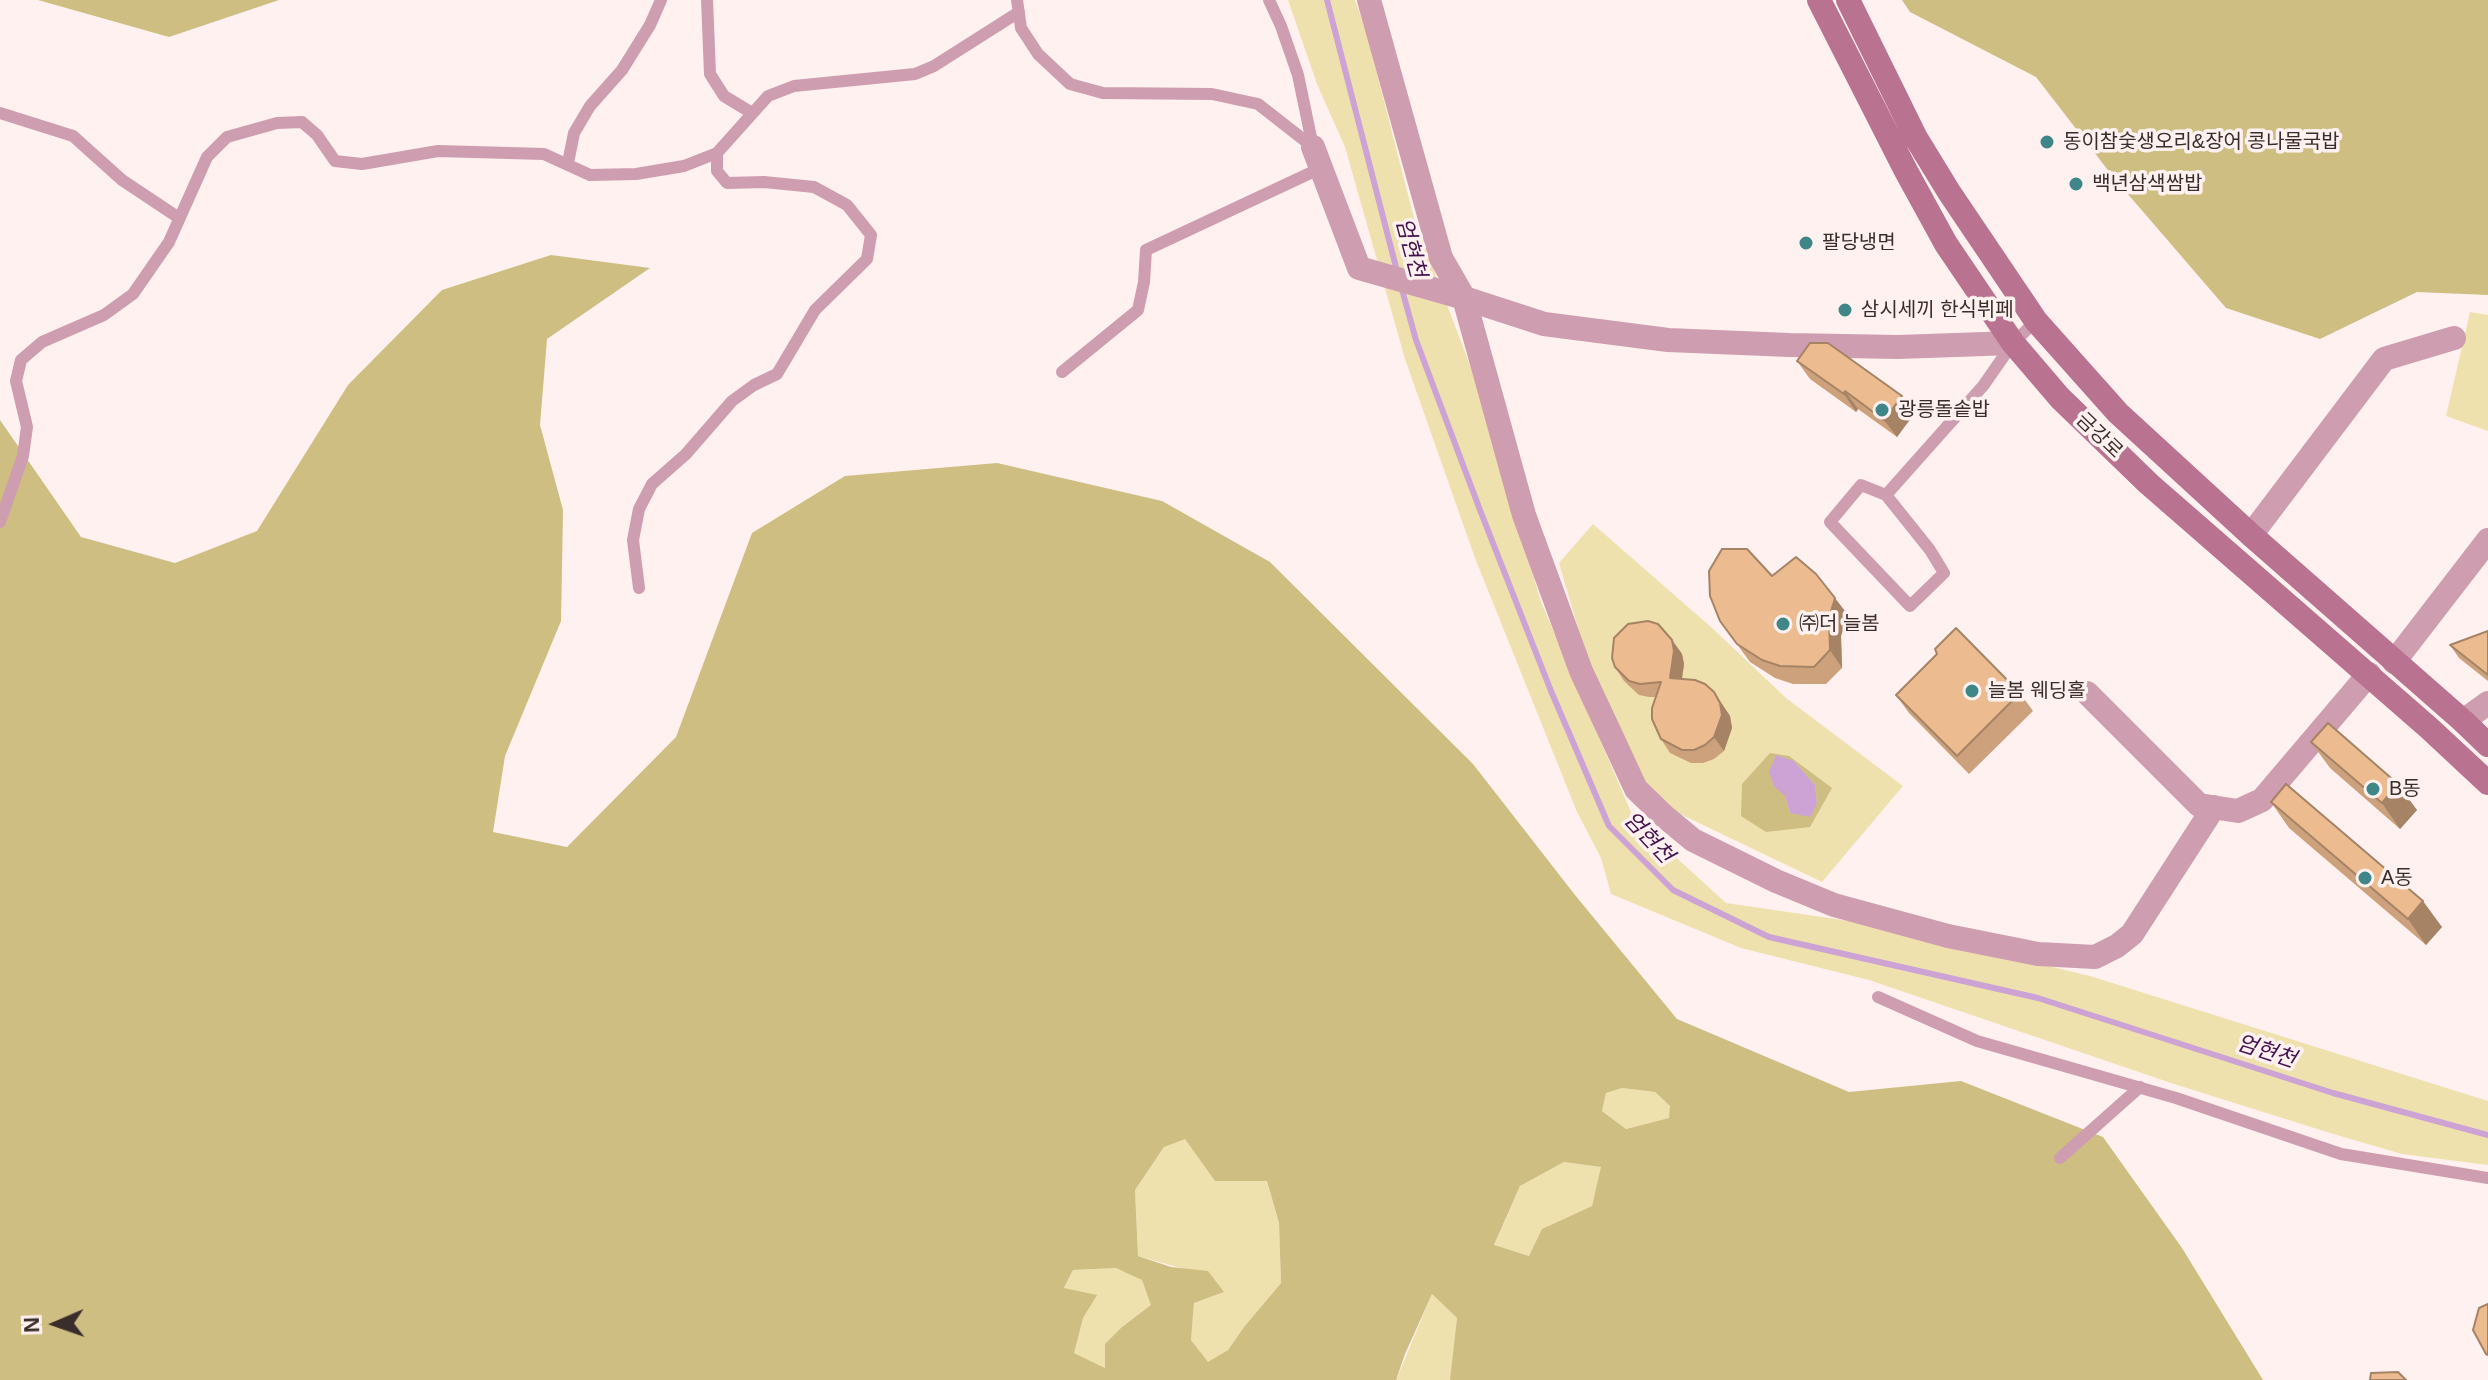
<!DOCTYPE html>
<meta charset="utf-8">
<style>
body{margin:0}
#map{position:relative;width:2488px;height:1380px;overflow:hidden;background:#fef1ef;font-family:Helvetica,sans-serif}
canvas{display:block}
.north{position:absolute;left:16px;top:1284px;width:80px;height:80px;-webkit-text-stroke:6px #fef1ef;paint-order:stroke;rotate:268deg;font-size:22px;font-weight:700;line-height:32px;text-align:center;color:#3a2e2c}
.north::after{content:'';display:block;margin:auto;width:28px;height:36px;background:#3a2e2c;clip-path:polygon(50% 0,100% 100%,50% 72%,0 100%)}
</style>
<div id="map">
<canvas width="2488" height="1380"></canvas>
<div class="north">N</div>
</div>
<script>
const g = document.querySelector('canvas').getContext('2d');
g.lineJoin = 'round';
function fillPath(path, color) {
  g.fillStyle = color;
  g.fill(path, 'evenodd');
}
function poly(rows) {
  const path = new Path2D();
  for (const r of rows) {
    path.moveTo(r[0], r[1]);
    for (let i = 2; i < r.length; i += 2) path.lineTo(r[i], r[i + 1]);
  }
  return path;
}
function stroke(path, color, width, dash) {
  g.strokeStyle = color;
  g.lineWidth = width;
  g.lineCap = dash ? 'butt' : 'round';
  g.setLineDash(dash || []);
  g.stroke(path);
}
function label(font, color, halo, rows, align = 'center') {
  g.font = font + ' Helvetica,"Noto Sans KR",sans-serif';
  g.lineWidth = 7;
  g.setLineDash([]);
  g.textBaseline = 'middle';
  g.strokeStyle = halo;
  g.fillStyle = color;
  for (const [text, x, y, turn = 0] of rows) {
    g.save();
    g.translate(x, y);
    g.rotate((+turn || 0) * Math.PI / 180);
    g.textAlign = isNaN(turn) ? turn : align;
    if (halo) g.strokeText(text, 0, 0);
    g.fillText(text, 0, 0);
    g.restore();
  }
}
fillPath(poly([
 [1288,0,1355,0,1366,31,1414,218,1476,381,1541,602,1634,819,1726,903,1877,925,2090,976,2488,1101,2488,1165,2402,1154,2330,1133,2174,1084,1869,980,1741,948,1611,894,1601,858,1577,812,1475,558,1405,359,1345,147,1317,84],
 [2470,312,2488,315,2488,431,2446,416],
 [1593,524,1711,627,1786,698,1903,786,1822,882,1678,813,1639,775,1587,659,1559,563],
 [1622,1088,1655,1092,1670,1106,1670,1118,1626,1129,1602,1111,1606,1093],
 [1185,1138,1215,1181,1267,1181,1279,1223,1281,1283,1244,1327,1228,1350,1208,1363,1191,1340,1194,1303,1224,1292,1184,1269,1138,1256,1135,1190,1164,1147],
 [1564,1162,1602,1167,1592,1206,1543,1229,1530,1256,1494,1246,1520,1186],
 [1116,1268,1142,1279,1152,1305,1122,1327,1105,1368,1073,1353,1083,1318,1064,1289,1073,1270],
 [1432,1294,1457,1318,1451,1378,1450,1380,1396,1380]
]), '#efe1ad');
fillPath(poly([
 [38,0,279,0,169,37],
 [1902,0,2488,0,2488,295,2417,292,2320,339,2226,308,2114,178,2036,77,1910,12],
 [551,255,650,268,547,339,540,425,563,510,561,621,505,756,493,832,567,847,676,737,752,533,845,476,997,463,1162,501,1270,562,1473,764,1575,895,1677,1019,1849,1092,1961,1081,2103,1137,2182,1248,2263,1380,1450,1380,1457,1318,1432,1294,1405,1354,1396,1380,0,1380,0,420,81,537,175,563,257,531,348,385,442,290],
 [1622,1088,1655,1092,1670,1106,1669,1118,1626,1129,1602,1111,1606,1093],
 [1185,1139,1215,1181,1267,1181,1279,1223,1281,1283,1244,1327,1228,1350,1208,1362,1191,1340,1194,1303,1224,1292,1208,1271,1171,1267,1138,1256,1135,1190,1164,1147],
 [1564,1162,1601,1167,1592,1206,1542,1229,1529,1256,1494,1245,1520,1186],
 [1116,1268,1142,1280,1151,1305,1122,1327,1105,1344,1105,1368,1074,1353,1083,1318,1097,1295,1064,1288,1073,1270],
 [1770,753,1789,756,1832,788,1810,827,1766,832,1741,816,1742,784],
 [1794,761,1815,785,1817,803,1790,813,1785,796]
]), '#cebe82');
fillPath(poly([
 [1776,755,1794,761,1815,785,1817,803,1810,817,1790,813,1785,796,1774,786,1769,772]
]), '#cca3d4');
stroke(poly([
 [1327,0,1397,271],
 [1401,286,1416,340,1480,510,1551,691,1609,826,1673,890,1769,937,2038,998,2333,1093,2488,1135]
]), '#cca3d4', 6);
stroke(poly([
 [707,0,710,74,724,96,752,113],
 [1017,0,1021,28,1038,54,1070,84,1103,93,1212,94,1258,104,1313,147],
 [1269,0,1281,26,1298,75,1313,147],
 [0,113,73,136,122,180,179,218],
 [568,163,574,133,590,106,622,70,650,25,661,0],
 [1062,372,1138,310,1144,282,1146,250,1321,168],
 [1886,495,1930,550,1944,573,1910,606,1830,522,1861,485,1886,495,1983,386,2013,343,2036,321],
 [0,522,23,456,27,427,16,381,21,360,42,342,104,315,133,294,169,242,207,157,227,137,277,123,302,122,317,135,335,161,362,164,438,151,544,154,590,175,636,174,684,166,717,153,768,96,794,86,915,74,934,66,1019,12],
 [639,588,633,540,639,509,652,484,686,454,732,401,754,385,777,374,815,310,867,259,871,235,847,205,814,187,764,182,727,183,717,171,717,153],
 [1878,997,1977,1041,2176,1098,2341,1154,2488,1178],
 [2060,1158,2140,1087]
]), '#cf9db0', 12);
stroke(poly([
 [1369,0,1441,258,1464,298,1524,515,1581,671,1611,735,1636,789,1664,816,1693,840,1776,881,1834,905,1948,936,2038,954,2095,957,2117,946,2132,934,2214,807],
 [1313,147,1359,268,1464,298,1544,324,1668,340,1789,345,1898,347,2013,343],
 [2251,535,2384,359,2454,338],
 [2394,662,2488,540],
 [2087,693,2199,805,2238,811,2262,800,2369,674],
 [2463,721,2488,703]
]), '#cf9db0', 24);
stroke(poly([
 [1819,0,1906,171,1946,244,2013,343,2060,398,2149,484,2429,728,2488,783],
 [1848,0,1916,138,1949,192,2036,321,2118,413,2251,535,2463,721,2488,745]
]), '#b9728f', 24);
fillPath(poly([
 [1797,361,1914,414,1897,437,1858,409,1856,412,1810,379],
 [1772,576,1848,615,1841,636,1842,668,1826,684,1793,684,1775,678,1750,662,1720,621],
 [2488,631,2488,681,2459,658,2450,645],
 [1672,640,1682,654,1684,664,1682,679,1714,692,1730,716,1732,728,1724,751,1714,759,1703,763,1691,763,1670,753,1661,739,1656,697,1649,697,1639,695,1624,681,1615,667],
 [2020,693,2033,711,1969,774,1909,713,1896,695],
 [2311,742,2417,810,2400,829,2330,768],
 [2271,802,2442,927,2426,945,2289,828]
]), '#cca17c');
fillPath(poly([
 [1845,391,1858,409,1856,412,1844,394],
 [1902,396,1914,414,1897,437,1884,420],
 [1835,598,1848,615,1841,636,1842,668,1830,650,1829,618],
 [1672,640,1682,654,1684,664,1680,692,1670,678],
 [1714,692,1730,716,1732,728,1724,751,1714,737],
 [2398,784,2417,810,2400,829,2382,803],
 [2423,901,2442,927,2426,945,2408,919]
]), '#a68365');
const building = poly([
 [1810,343,1828,343,1902,396,1884,420,1845,391,1844,394,1797,361,1810,343],
 [1722,549,1747,549,1772,576,1796,557,1816,574,1835,598,1829,618,1830,650,1814,667,1780,666,1762,660,1737,644,1720,621,1710,596,1709,571,1722,549],
 [1648,621,1658,624,1672,640,1674,651,1670,678,1695,680,1705,684,1714,692,1720,703,1722,715,1714,737,1705,745,1694,750,1682,750,1661,739,1652,719,1652,708,1661,682,1640,684,1629,681,1615,667,1612,658,1614,638,1628,624,1648,621],
 [1956,628,2020,693,1957,756,1896,695,1937,654,1935,649,1956,628],
 [2488,631,2488,675,2450,645,2488,631],
 [2328,723,2398,784,2382,803,2311,742,2328,723],
 [2286,784,2423,901,2408,919,2271,802,2286,784],
 [2488,1304,2488,1355,2486,1354,2473,1330,2479,1308,2488,1304],
 [2398,1372,2406,1380,2370,1380,2371,1373,2398,1372]
]);
fillPath(building, '#edbb90');
stroke(building, '#a68365', 2);
for (const [x, y, r, color] of [
 [2047,142,8,"#3e8687"],
 [2076,184,8,"#3e8687"],
 [1806,243,8,"#3e8687"],
 [1845,310,8,"#3e8687"],
 [1882,410,8,"#3e8687"],
 [1783,624,8,"#3e8687"],
 [1972,691,8,"#3e8687"],
 [2373,789,8,"#3e8687"],
 [2365,878,8,"#3e8687"]
]) {
  const dot = new Path2D();
  dot.arc(x, y, r, 0, 2 * Math.PI);
  g.fillStyle = color;
  g.fill(dot);
  stroke(dot, '#fef1ef', 3);
}
label('20px', '#3a2e2c', '#fef1ef', [
 ["동이참숯생오리&장어 콩나물국밥",2063,142],
 ["백년삼색쌈밥",2092,184],
 ["팔당냉면",1822,243],
 ["삼시세끼 한식뷔페",1861,310],
 ["광릉돌솥밥",1898,410],
 ["㈜더 늘봄",1799,624],
 ["늘봄 웨딩홀",1988,691],
 ["B동",2389,789],
 ["A동",2381,878]
], 'left');
label('20px', '#3a2e2c', '#fef1ef', [
 ["금강로",2099,436,44]
]);
label('italic 22px', '#44124d', '#fef1ef', [
 ["엄현천",1410,248,75],
 ["엄현천",1648,838,47],
 ["엄현천",2266,1052,18]
]);
</script>
